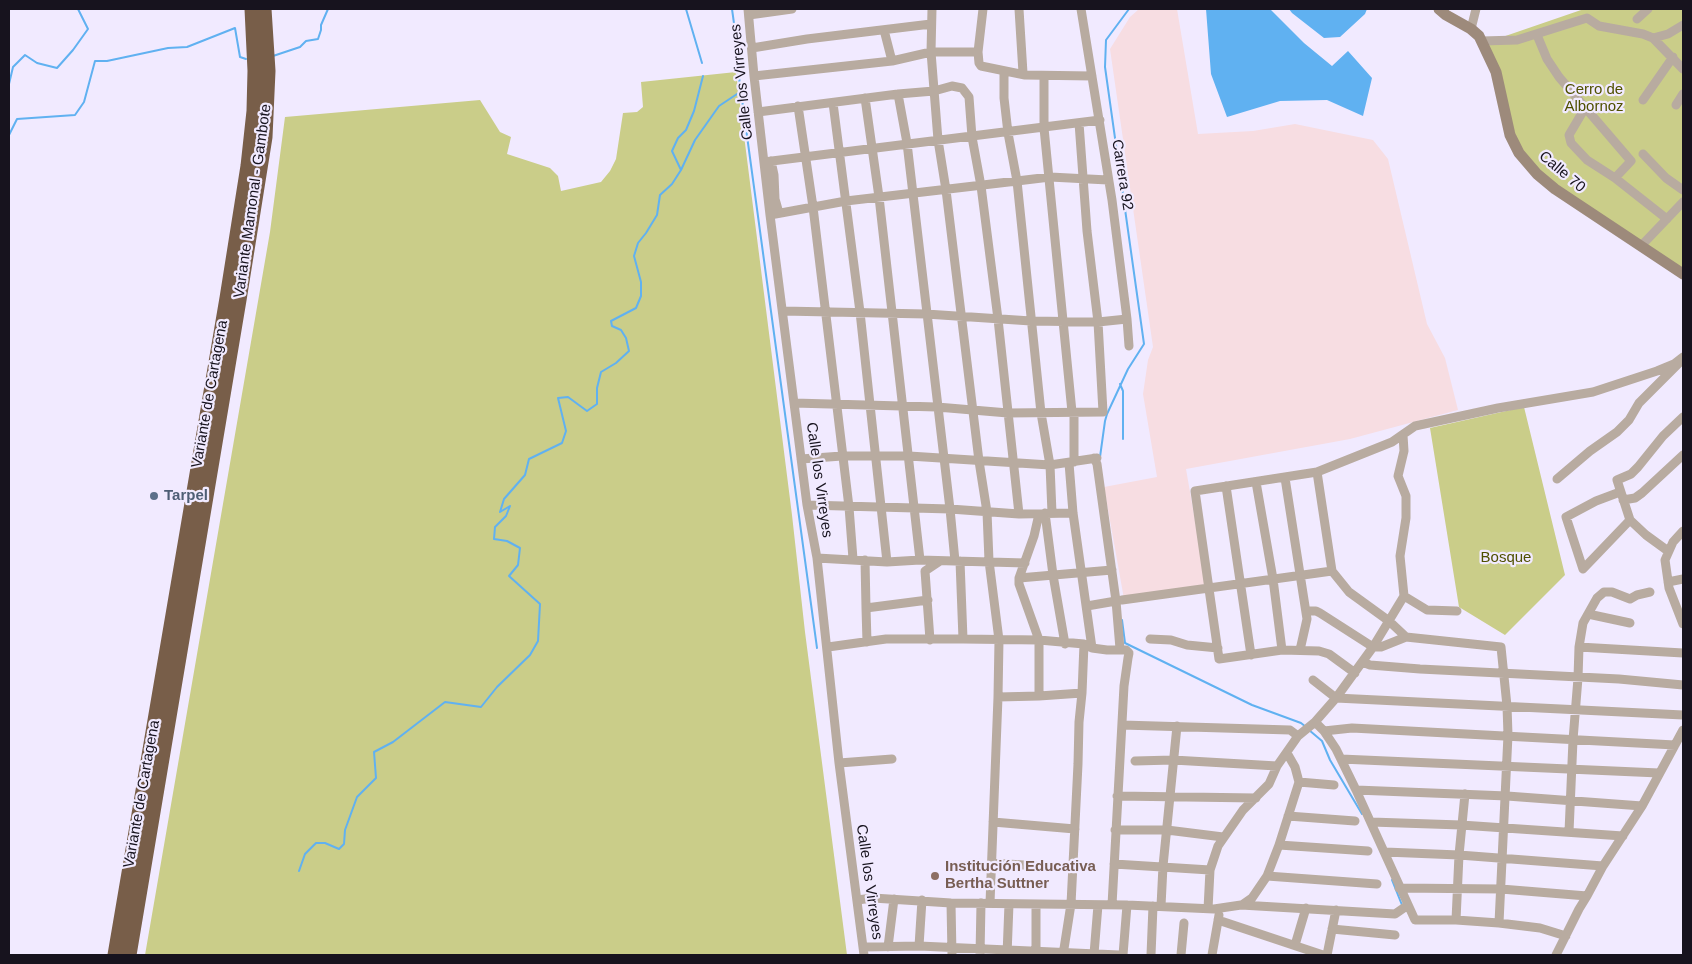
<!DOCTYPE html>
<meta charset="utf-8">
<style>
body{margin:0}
#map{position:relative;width:1692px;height:964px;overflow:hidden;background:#f1eaff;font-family:Arial,sans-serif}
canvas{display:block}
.frame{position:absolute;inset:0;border:10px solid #17131e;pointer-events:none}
</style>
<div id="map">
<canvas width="1692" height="964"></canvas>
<div class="frame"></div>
</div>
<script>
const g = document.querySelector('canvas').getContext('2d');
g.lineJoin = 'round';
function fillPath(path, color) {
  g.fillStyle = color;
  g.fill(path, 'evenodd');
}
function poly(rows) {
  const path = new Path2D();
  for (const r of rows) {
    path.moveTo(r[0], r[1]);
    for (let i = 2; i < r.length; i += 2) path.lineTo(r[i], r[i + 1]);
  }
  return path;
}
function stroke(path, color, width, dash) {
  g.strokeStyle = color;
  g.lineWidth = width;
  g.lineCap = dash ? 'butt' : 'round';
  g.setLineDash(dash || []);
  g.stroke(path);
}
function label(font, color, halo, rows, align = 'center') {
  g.font = font + ' Arial,sans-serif';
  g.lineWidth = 4.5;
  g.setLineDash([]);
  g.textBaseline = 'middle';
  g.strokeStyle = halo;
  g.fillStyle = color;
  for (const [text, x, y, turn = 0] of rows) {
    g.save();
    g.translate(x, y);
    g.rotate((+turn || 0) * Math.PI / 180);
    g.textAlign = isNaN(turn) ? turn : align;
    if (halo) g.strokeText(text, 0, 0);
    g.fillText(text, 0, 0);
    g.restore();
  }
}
fillPath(poly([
 [1139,9,1177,9,1198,134,1253,131,1295,124,1373,140,1388,159,1427,324,1445,358,1458,410,1350,439,1186,469,1206,584,1124,599,1104,487,1157,477,1143,394,1148,360,1153,347,1110,49,1130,17]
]), '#f7dde2');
fillPath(poly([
 [1584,9,1683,9,1683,277,1553,188,1521,152,1485,43],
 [736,72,792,515,805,632,847,955,145,955,270,232,285,117,480,100,500,132,511,137,507,154,550,168,558,176,561,191,601,182,610,171,616,159,623,113,637,112,643,107,641,82],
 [1524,407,1565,575,1505,635,1459,607,1430,428]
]), '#cacd89');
fillPath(poly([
 [1206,9,1270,9,1304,43,1332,66,1348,51,1372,78,1363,116,1327,100,1280,101,1227,117,1211,74],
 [1289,9,1367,9,1365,14,1340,37,1324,38,1292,13]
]), '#60b1f1');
stroke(poly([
 [686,9,702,63],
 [732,9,737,45,735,59],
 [273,56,300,47,306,41,318,39,321,30,321,25,328,9],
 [738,70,817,648],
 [9,84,13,67,25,55,37,63,57,68,73,50,88,29,78,9],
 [9,142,9,135,17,119,75,115,84,102,95,61,107,61,168,48,187,47,235,28,240,57,246,59],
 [681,170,695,140,719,106,740,92],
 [9,365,9,367],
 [1120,384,1123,391,1123,439],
 [1100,457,1105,421,1107,414,1128,369,1144,344,1105,67,1106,40,1129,9],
 [1122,620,1125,643,1252,705,1301,723,1306,727],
 [1309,730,1322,741,1330,760,1362,814],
 [299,871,305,854,316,843,325,843,339,849,344,844,345,830,357,797,376,778,374,752,393,742,445,702,481,707,497,687,530,655,538,641,540,604,509,576,518,565,520,548,507,541,494,539,495,527,506,516,510,506,500,512,504,499,525,475,529,459,562,443,566,431,558,398,568,397,587,411,597,404,597,388,601,372,616,363,629,351,626,338,621,330,612,326,611,321,636,308,641,296,641,282,634,256,638,243,646,233,657,215,660,195,672,184,681,170,672,151,678,138,686,130,694,111,703,76],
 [1392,880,1402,905]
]), '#60b1f1', 2);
stroke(poly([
 [748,9,754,76,770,215,807,505,817,558,839,763,864,955],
 [932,9,931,52,938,140,946,190,979,461,987,512,989,561,999,640,998,697,990,903],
 [983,9,978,52,979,63,981,66,1025,75,1092,76],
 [1019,9,1023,73],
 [1081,9,1112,200,1127,319,1129,346],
 [749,15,792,9],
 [1637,19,1648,9],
 [1471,29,1476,9],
 [884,30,892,61],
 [1537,35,1547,59,1559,77,1631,161,1615,178],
 [1653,38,1668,34,1683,25],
 [1482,41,1517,40,1587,18,1599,26,1643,34,1653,38,1683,69],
 [752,48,807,39,931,24],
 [1004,71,1004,98,1008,133,1017,181,1041,413,1050,465,1052,513],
 [754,76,892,61,931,52,978,52],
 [1044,77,1044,128,1072,412],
 [898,94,907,143,950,509,955,561],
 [865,98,879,197,920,560],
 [1643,100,1673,57],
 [833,103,860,312,887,562],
 [1676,105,1683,94],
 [798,106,813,207,849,507,853,559],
 [1585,108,1569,135,1571,143,1587,160,1615,178,1667,219],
 [758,112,898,94,934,91,952,86,962,88,969,97,972,137,981,186,998,319,1019,514],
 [1643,154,1666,178,1683,190],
 [771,161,774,175,775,199,779,213],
 [764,162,1100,120],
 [770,215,846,201,1017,181,1050,177,1108,180],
 [1641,246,1683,202],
 [783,311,926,314,1031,321,1098,322,1127,319],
 [794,403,937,407,1008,413,1103,412,1098,322,1087,231,1079,123],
 [1094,458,1097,464,1116,601,1120,649],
 [801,459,842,456,909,456,1050,465,1097,458],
 [1074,462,1074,412],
 [1069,463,1073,513,1092,648],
 [1317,472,1332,571,1349,592,1389,621,1406,637],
 [1285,478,1307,619,1300,650],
 [1557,479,1590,451,1617,432,1629,420,1639,403,1680,362],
 [1256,482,1273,579,1282,650],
 [1226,486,1251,655],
 [1620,492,1596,501,1566,517,1583,569,1630,520],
 [1623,500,1635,498,1642,493,1683,455],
 [807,505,950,509,1019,514,1073,513],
 [1045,513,1053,575,1065,644],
 [1039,514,1034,536,1019,578,1019,584,1039,640,1039,696],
 [1683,531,1673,542,1665,560,1669,588,1683,624],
 [1668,551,1646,535,1630,520,1617,480,1631,474,1638,467,1663,436,1683,417],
 [817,558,887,562,920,560,1025,563],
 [865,560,866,608],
 [960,561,963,639],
 [1019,578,1112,570],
 [1668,582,1683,579],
 [1404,596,1427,610,1457,611],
 [1122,600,1332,571],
 [1087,606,1116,601],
 [1306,611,1316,611,1320,613,1373,647,1381,647,1406,637,1501,647,1507,706,1508,735,1499,923],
 [1588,614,1630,623],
 [1150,639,1171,640,1187,645,1218,648],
 [930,640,925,571,940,561],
 [867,642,866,608,928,600],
 [828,647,886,639,963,639,1039,640,1084,644,1092,648,1107,650,1126,650,1129,653,1128,658,1124,686,1112,905],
 [1579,647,1683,653],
 [1362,662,1370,665,1420,669,1619,679,1683,685],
 [1355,673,1329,654,1319,651,1282,650,1219,659,1195,491,1317,472,1392,442,1415,426,1498,408,1593,392,1657,371,1674,364,1683,357],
 [1313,680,1336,698,1683,715],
 [998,697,1039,696,1082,693],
 [1315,722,1324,731,1352,728,1675,745],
 [1122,725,1290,730,1298,736],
 [1324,731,1336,749,1356,790,1415,920,1456,920,1499,923,1540,928,1566,936],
 [1341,759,1659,773],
 [1135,761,1173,760,1277,766],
 [839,763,892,759],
 [1299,782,1334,785],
 [1356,790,1507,796,1642,806],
 [1117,796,1256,798],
 [1288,816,1355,821],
 [993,822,1075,829],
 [1371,822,1461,825,1623,836],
 [1115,830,1167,830,1223,837],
 [1569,832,1573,740,1578,678,1579,647,1583,623,1597,598,1604,592,1612,592,1630,599,1637,595,1650,592],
 [1279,845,1368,851],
 [1385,852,1459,855,1603,866],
 [991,863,1072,868],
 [1114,864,1210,870],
 [1267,876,1377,884],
 [1399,888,1501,889,1587,896],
 [857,900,873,898,951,903,1127,905,1214,909,1241,905,1395,914,1408,905],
 [951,903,952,955],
 [1242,905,1252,898,1267,876,1279,845,1299,782,1295,767,1287,753],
 [1161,906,1163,866,1177,726],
 [1208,909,1210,870,1218,846,1243,810,1269,784,1277,766,1298,736,1315,722,1336,698,1373,647,1404,596,1400,556,1406,518,1406,496,1398,476,1404,451,1403,435],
 [1218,920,1323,955],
 [1456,920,1459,855,1465,794],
 [1332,929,1395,935],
 [1295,945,1306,908],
 [919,946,922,900],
 [863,947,919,946,1119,955],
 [888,947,894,899],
 [1094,954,1098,905],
 [980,955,981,903],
 [1007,955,1009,904],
 [1036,955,1036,904],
 [1063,955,1071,904,1078,764,1079,722,1082,693,1084,644],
 [1123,955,1127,905],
 [1151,955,1153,906],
 [1181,955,1184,923],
 [1212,955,1219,915],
 [1327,955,1336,910],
 [1556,955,1579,909,1587,896,1603,866,1642,806,1683,730]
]), '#b8aba0', 9);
stroke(poly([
 [1439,9,1446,15,1471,29,1479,36,1496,72,1510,135,1519,153,1537,174,1555,189,1683,274]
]), '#9d8a7b', 11);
stroke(poly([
 [115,955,227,298,248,166,254,111,255,71,252,9],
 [129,955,239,300,265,137,268,71,264,9]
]), '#785e49', 15);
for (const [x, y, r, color] of [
 [154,496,5,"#5c6f8a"],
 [935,876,5,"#8d6e63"]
]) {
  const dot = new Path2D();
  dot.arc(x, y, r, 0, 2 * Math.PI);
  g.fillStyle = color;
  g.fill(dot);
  stroke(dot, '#f1eaff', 2);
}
label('15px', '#17131e', '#f1eaff', [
 ["Calle los Virreyes",742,82,-96],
 ["Calle 70",1562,172,40],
 ["Carrera 92",1122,175,81],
 ["Variante Mamonal - Gambote",253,201,-82],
 ["Variante de Cartagena",210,394,-80],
 ["Calle los Virreyes",819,480,82],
 ["Variante de Cartagena",142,794,-80],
 ["Calle los Virreyes",869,882,82]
]);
label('15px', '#4f5000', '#f1eaff', [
 ["Cerro de",1594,90],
 ["Albornoz",1594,107],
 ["Bosque",1506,558]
]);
label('bold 15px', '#4e5e75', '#f1eaff', [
 ["Tarpel",164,496]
], 'left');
label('bold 15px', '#785e54', '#f1eaff', [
 ["Institución Educativa",945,867],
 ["Bertha Suttner",945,884]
], 'left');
</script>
